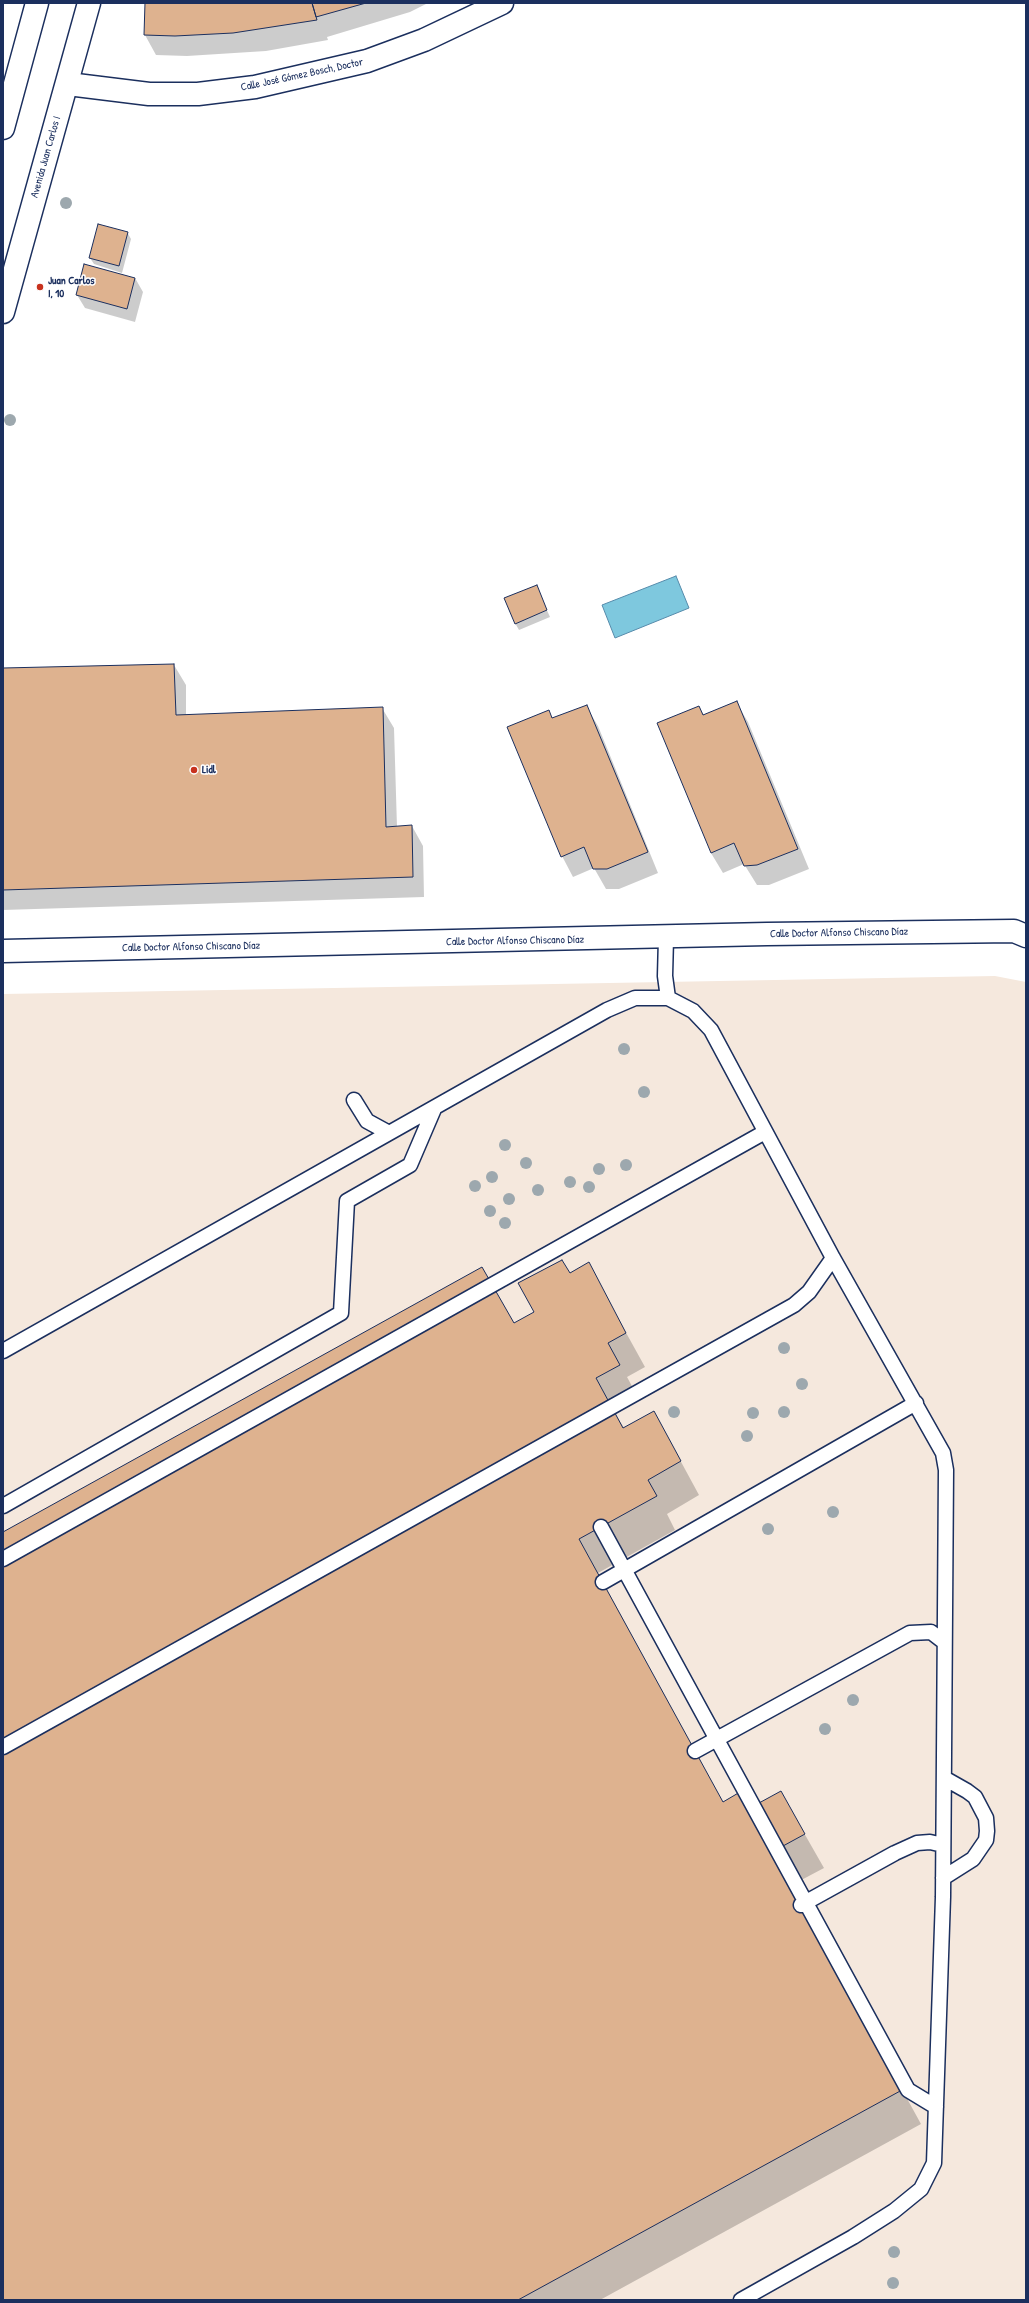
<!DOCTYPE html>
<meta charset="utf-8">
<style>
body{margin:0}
#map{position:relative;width:1029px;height:2303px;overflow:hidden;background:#fff;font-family:"Patrick Hand",sans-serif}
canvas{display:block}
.frame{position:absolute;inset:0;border:4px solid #1b2f5e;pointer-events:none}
</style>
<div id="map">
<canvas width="1029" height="2303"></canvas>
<div class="frame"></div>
</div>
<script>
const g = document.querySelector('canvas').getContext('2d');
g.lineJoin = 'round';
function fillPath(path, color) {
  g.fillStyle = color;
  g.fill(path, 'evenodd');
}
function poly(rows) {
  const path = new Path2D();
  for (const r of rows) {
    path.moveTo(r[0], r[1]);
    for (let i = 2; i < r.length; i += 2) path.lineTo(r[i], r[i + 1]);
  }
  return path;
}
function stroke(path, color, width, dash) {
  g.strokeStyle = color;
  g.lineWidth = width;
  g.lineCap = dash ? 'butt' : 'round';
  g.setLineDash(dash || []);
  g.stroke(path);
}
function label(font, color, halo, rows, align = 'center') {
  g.font = font + ' "Patrick Hand",sans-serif';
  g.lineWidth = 3;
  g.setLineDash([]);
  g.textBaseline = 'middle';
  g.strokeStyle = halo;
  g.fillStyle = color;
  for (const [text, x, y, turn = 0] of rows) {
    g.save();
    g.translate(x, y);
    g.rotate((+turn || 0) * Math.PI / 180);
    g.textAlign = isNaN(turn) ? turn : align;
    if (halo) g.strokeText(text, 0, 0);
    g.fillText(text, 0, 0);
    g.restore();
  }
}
fillPath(poly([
 [995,976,1026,982,1026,2300,3,2300,3,994]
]), '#f5e8dd');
const water = poly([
 [676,576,689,608,615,638,602,605,676,576]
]);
fillPath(water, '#7ec8de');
stroke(water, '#568bab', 1);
fillPath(poly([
 [146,3,428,3,410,12,327,37,328,40,266,51,187,56,156,55,145,35],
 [127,232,131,239,122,273,94,264,90,258],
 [135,278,143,292,135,322,85,308,77,295],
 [536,586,550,617,519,630,515,623],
 [174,665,186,685,186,716,382,708,394,728,397,827,412,826,423,846,424,897,3,910,3,669],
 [736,702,748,722,809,869,769,885,757,885,744,864,723,873,711,853,699,707,704,715],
 [586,706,598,726,658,873,619,889,606,889,594,868,573,877,562,856,548,711,553,719],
 [588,1264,645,1367,627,1377,639,1399,615,1413,624,1428,654,1412,699,1495,667,1514,675,1530,598,1573,723,1803,800,1826,824,1868,790,1886,921,2124,600,2300,3,2300,3,1533,514,1324,536,1312,569,1274]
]), '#0003');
const building = poly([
 [145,3,312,3,317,20,233,33,175,36,144,35,145,3],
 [312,3,366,3,316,17,312,3],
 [98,224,128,232,119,266,89,258,98,224],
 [84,264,135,278,127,309,76,295,84,264],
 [537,585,547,610,515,624,504,598,537,585],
 [174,664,176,715,383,707,386,827,412,825,413,877,3,890,3,668,174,664],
 [737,701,798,849,757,865,744,866,734,843,711,853,657,723,699,706,703,715,737,701],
 [587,705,648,852,607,869,593,869,584,847,561,857,507,727,549,710,552,718,587,705],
 [562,1260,570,1273,589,1262,626,1333,608,1343,620,1365,596,1378,623,1428,654,1411,681,1461,648,1480,657,1496,579,1539,723,1802,740,1792,748,1809,781,1791,805,1834,772,1852,902,2090,518,2300,3,2300,3,1532,482,1267,514,1323,534,1312,518,1283,562,1260]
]);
fillPath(building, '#deb28f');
stroke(building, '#1b2f5e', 1);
const lane = poly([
 [666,938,665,976,668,998],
 [354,1100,367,1121,389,1133],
 [3,1351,607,1010,635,998,668,998,693,1011,711,1030,833,1258,943,1453,946,1470,943,1897,934,2163,921,2189,894,2211,853,2237,741,2300],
 [3,1506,341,1313,347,1201,410,1165,434,1109],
 [601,1527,908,2090,936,2107],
 [3,1559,765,1132],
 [603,1582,916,1403],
 [3,1747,794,1305,809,1292,833,1258],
 [695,1751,910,1633,931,1632,944,1642],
 [943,1878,973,1859,986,1840,987,1831,986,1818,975,1797,967,1791,944,1778],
 [801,1905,895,1853,917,1843,930,1842,943,1845]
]);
const street = poly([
 [68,84,149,94,198,94,255,87,367,61,424,40,502,3],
 [3,128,37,3],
 [3,951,767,934,1014,931,1026,936]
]);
const secondary = poly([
 [3,312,89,3]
]);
stroke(lane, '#1b2f5e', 17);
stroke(street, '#1b2f5e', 25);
stroke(secondary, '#1b2f5e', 25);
stroke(lane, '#fff', 14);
stroke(street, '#fff', 22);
stroke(secondary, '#fff', 22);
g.fillStyle = '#9da8ae';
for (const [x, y] of [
 [66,203],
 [10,420],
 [624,1049],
 [644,1092],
 [505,1145],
 [526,1163],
 [626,1165],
 [599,1169],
 [492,1177],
 [570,1182],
 [475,1186],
 [589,1187],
 [538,1190],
 [509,1199],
 [490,1211],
 [505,1223],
 [784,1348],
 [802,1384],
 [674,1412],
 [784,1412],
 [753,1413],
 [747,1436],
 [833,1512],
 [768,1529],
 [853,1700],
 [825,1729],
 [894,2252],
 [893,2283]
]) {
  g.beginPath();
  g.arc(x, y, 6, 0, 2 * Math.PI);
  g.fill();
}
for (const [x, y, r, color] of [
 [40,287,4,"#c8321e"],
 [194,770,4,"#c8321e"]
]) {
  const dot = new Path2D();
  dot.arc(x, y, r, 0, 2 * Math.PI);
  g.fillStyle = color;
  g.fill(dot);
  stroke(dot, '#fff', 1.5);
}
label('11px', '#1b2f5e', '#fff', [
 ["Calle José Gómez Bosch, Doctor",302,75,-12],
 ["Avenida Juan Carlos I",46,157,-74],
 ["Calle Doctor Alfonso Chiscano Díaz",839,933,-1],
 ["Calle Doctor Alfonso Chiscano Díaz",515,941,-1],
 ["Calle Doctor Alfonso Chiscano Díaz",191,947,-1]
]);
label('bold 11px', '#1b2f5e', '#fff', [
 ["Juan Carlos",48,281],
 ["I, 10",48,294],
 ["Lidl",202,770]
], 'left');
</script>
